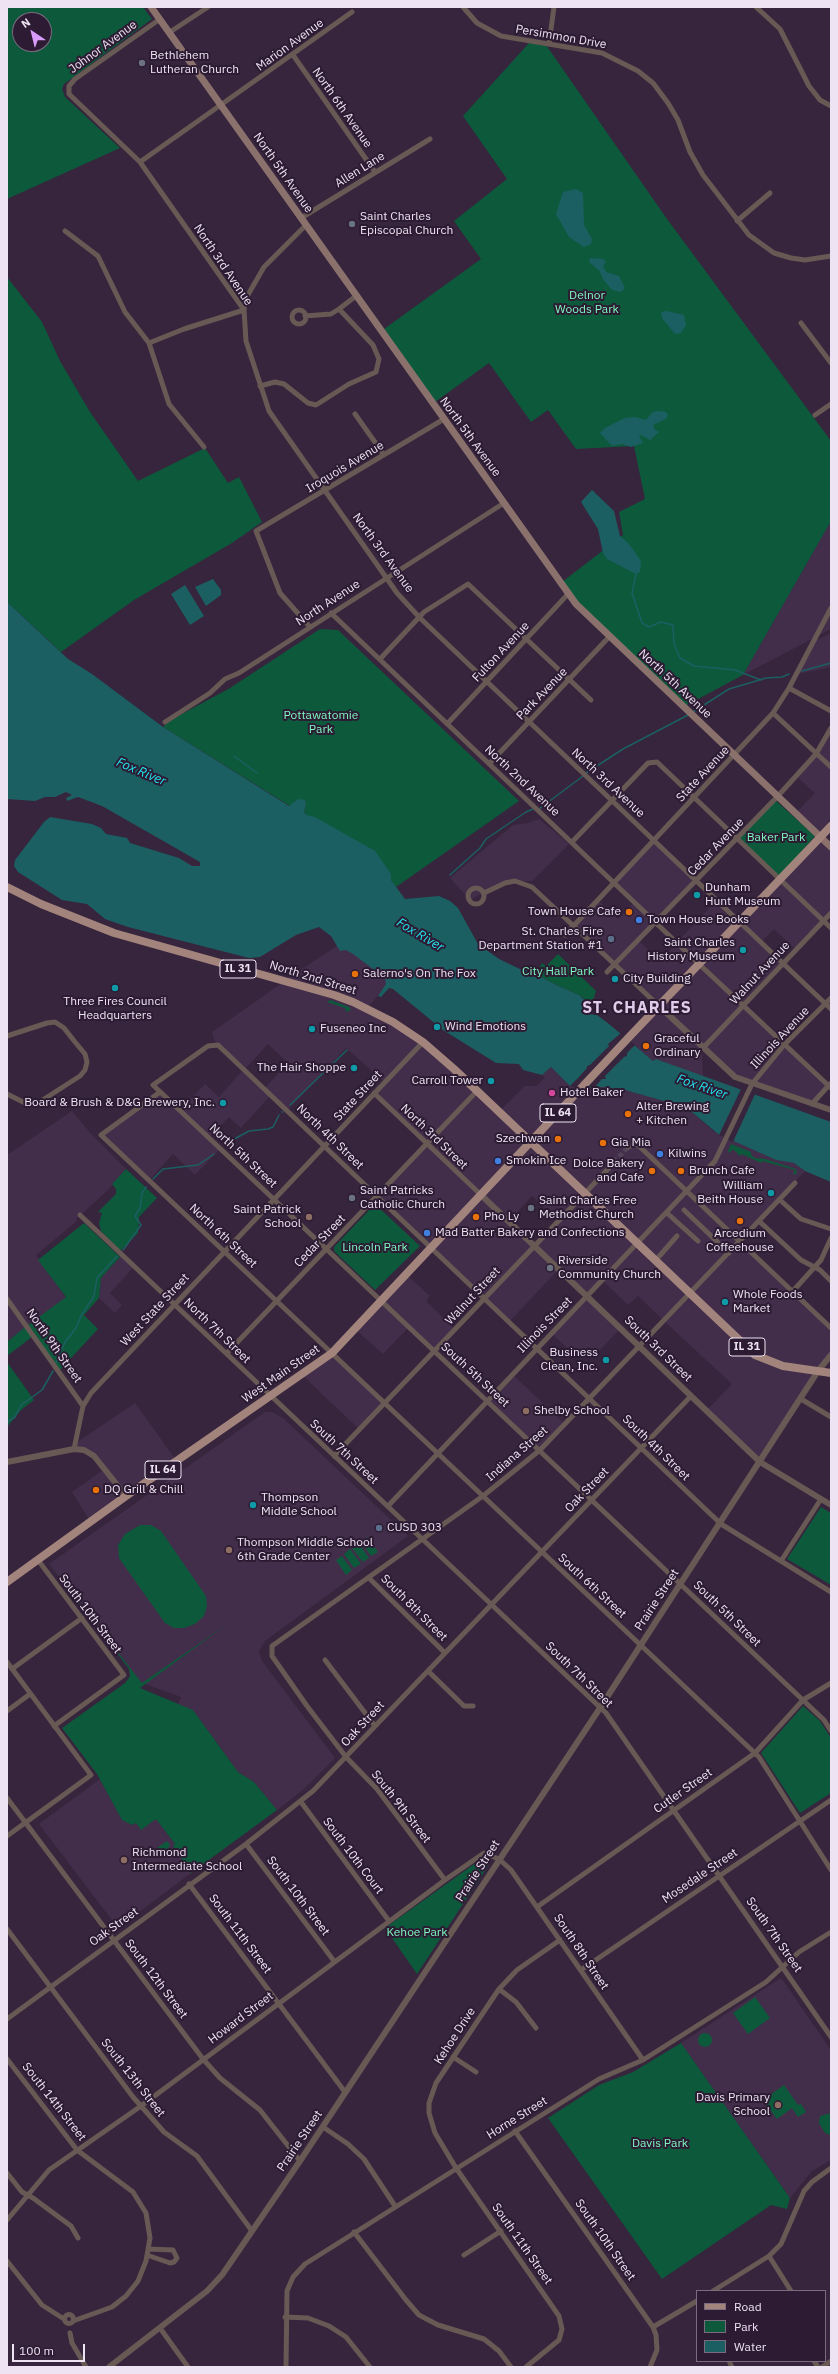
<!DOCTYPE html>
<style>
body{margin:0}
#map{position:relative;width:838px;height:2374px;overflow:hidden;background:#36253c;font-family:"IBM Plex Sans",sans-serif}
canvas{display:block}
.frame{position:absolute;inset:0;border:8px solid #eee3f3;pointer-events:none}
.legend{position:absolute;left:696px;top:2290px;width:130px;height:72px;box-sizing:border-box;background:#2c1b32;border:1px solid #7a6b7f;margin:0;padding:5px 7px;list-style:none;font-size:12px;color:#eee3f3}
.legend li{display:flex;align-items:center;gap:8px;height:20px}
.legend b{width:20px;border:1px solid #7a6b7f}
.north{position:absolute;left:12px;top:12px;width:40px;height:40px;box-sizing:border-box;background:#2c1b32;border:1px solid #7a6b7f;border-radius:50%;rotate:325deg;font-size:11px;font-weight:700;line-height:16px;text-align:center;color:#eee3f3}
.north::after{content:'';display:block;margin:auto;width:14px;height:18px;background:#d79bf9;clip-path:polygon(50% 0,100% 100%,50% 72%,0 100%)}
.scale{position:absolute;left:12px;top:2344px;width:73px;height:18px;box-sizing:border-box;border:2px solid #eee3f3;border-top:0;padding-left:5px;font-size:12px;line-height:14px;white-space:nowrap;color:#eee3f3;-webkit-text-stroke:3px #2c1b32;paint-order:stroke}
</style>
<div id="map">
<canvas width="838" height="2374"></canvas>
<div class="frame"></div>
<ul class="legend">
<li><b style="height:5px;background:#a3847d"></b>Road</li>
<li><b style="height:11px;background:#0d593c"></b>Park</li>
<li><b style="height:11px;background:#1c5f63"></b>Water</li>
</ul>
<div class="north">N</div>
<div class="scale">100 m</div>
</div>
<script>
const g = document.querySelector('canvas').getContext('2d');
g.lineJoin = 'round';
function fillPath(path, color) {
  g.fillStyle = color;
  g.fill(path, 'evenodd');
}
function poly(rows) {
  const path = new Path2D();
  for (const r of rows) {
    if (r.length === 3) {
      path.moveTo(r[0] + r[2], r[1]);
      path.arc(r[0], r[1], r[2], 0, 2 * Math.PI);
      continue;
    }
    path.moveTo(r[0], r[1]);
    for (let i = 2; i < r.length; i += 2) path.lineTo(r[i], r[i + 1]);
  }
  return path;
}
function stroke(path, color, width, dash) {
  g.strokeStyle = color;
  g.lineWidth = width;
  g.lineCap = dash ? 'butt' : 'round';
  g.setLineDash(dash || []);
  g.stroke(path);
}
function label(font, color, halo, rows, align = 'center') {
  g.font = font + ' "IBM Plex Sans",sans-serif';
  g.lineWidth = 4;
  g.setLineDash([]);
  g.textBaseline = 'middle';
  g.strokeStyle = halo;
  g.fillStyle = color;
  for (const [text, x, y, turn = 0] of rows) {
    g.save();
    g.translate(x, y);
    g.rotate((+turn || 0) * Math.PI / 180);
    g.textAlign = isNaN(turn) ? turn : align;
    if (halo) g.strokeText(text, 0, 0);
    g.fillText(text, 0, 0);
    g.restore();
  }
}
fillPath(poly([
 [831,521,831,629,743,675],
 [831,633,831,667,798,674,815,641],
 [831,730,831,766,817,754],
 [816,755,831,769,831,824,821,835,796,813,815,793,797,777],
 [539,819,569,844,532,881,505,881,470,900,450,878,513,825,528,823],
 [821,839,831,849,831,911,823,919,782,880],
 [654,841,695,881,615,963,575,925,598,900,618,919,635,901,615,882],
 [780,881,822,921,795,949,774,929,761,942,741,922],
 [716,901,738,922,698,963,677,942],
 [739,923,781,963,743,1005,700,965],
 [639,941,656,958,662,959,676,943,697,964,659,1005,617,965],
 [340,944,393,978,368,1007,285,980],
 [698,966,741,1006,702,1048,703,1077,656,1059,653,1061,628,1040],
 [282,983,360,1007,421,1042,384,1081,346,1048,288,1110,265,1088,288,1063,268,1044,245,1069,214,1040,212,1032],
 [743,1008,782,1045,752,1084,735,1076,705,1048],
 [423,1044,475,1091,426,1142,375,1093],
 [784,1046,827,1085,812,1103,753,1083],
 [551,1067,570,1086,579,1088,480,1192,428,1143,477,1092,500,1111,525,1086,536,1086,545,1078,542,1075],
 [243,1070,270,1096,241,1128,229,1117,210,1137,181,1109,205,1084,219,1097],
 [596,1087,605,1087,611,1090,618,1088,678,1105,693,1113,713,1131,725,1137,714,1161,637,1242,532,1143,583,1088,593,1090],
 [160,1093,220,1149,195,1175,173,1154,150,1179,103,1135],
 [72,1111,92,1135,126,1169,107,1191,76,1219,77,1221,36,1255,66,1298,7,1342,7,1155],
 [728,1138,776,1160,794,1163,805,1171,741,1239,688,1192,716,1162],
 [531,1144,583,1194,559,1220,532,1196,510,1220,482,1194],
 [427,1145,478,1194,431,1247,378,1196],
 [686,1194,831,1330,831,1354,818,1370,779,1362,756,1354,640,1244],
 [480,1196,533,1246,485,1298,433,1249],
 [585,1196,635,1245,587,1295,536,1246],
 [637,1246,689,1294,663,1320,638,1296,628,1305,603,1281],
 [534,1247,558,1270,510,1321,486,1299],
 [121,1256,134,1267,110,1293,122,1305,115,1313,99,1298,101,1278],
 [407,1275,430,1296,426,1301,454,1329,435,1350,382,1301],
 [690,1296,755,1356,816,1372,760,1460,707,1410,732,1384,665,1322],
 [587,1298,620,1329,596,1354,588,1347,578,1358,552,1334],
 [380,1303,408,1328,383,1354,355,1329],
 [331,1355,384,1405,360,1430,303,1376],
 [513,1375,564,1423,540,1449,488,1400],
 [135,1403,176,1460,126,1494,95,1455,75,1448,76,1443],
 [265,1412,272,1412,283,1418,408,1536,265,1641,259,1651,262,1661,335,1758,304,1789,277,1810,254,1782,238,1772,193,1710,178,1704,181,1697,145,1684,204,1640,142,1684,49,1564],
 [103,1470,124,1495,90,1521,72,1492],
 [100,1779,122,1820,136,1823,156,1819,175,1844,173,1846,191,1873,118,1928,39,1824],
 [781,1978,831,2050,831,2160,812,2171,790,2198,681,2043]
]), '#422e4a');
fillPath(poly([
 [7,7,143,7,152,19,64,84,62,89,65,97,120,148,7,199],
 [20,20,44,20,44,44,20,44],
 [529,43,546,45,667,219,831,441,831,521,743,675,685,706,584,611,562,582,623,535,619,512,645,499,634,446,576,449,548,410,531,422,489,363,435,402,384,329,481,259,454,221,507,179,463,116],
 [7,277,42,322,60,361,90,412,138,481,205,448,228,483,239,477,262,522,232,543,134,600,61,652,7,602],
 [320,629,338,630,519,801,396,887,391,880,312,818,306,815,304,812,306,803,305,800,297,800,290,806,163,727,169,721,230,688],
 [775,800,815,836,778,878,737,839],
 [558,954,596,991,592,1004,579,995,554,984,536,974,542,963,546,966],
 [330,1000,349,1007,351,1010,346,1012,345,1008,327,1002],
 [731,1144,751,1152,751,1155,755,1158,765,1159,796,1169,797,1173,793,1175,795,1170,762,1161,761,1163,742,1154,740,1156,733,1149,729,1153,728,1151],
 [126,1169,157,1198,139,1217,138,1233,120,1251,101,1231,99,1223,102,1213,98,1212,116,1194,116,1189,112,1184],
 [375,1204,420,1246,375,1290,334,1251,334,1247],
 [84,1223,120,1257,101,1278,99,1298,84,1315,98,1329,60,1370,28,1325,66,1297,38,1260],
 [25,1327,32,1337,7,1356,7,1342],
 [7,1362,34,1400,21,1410,7,1427],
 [821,1507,831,1513,831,1585,787,1559],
 [140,1525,151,1525,161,1531,206,1596,207,1606,204,1616,195,1624,184,1628,174,1628,165,1623,119,1558,118,1545,125,1534],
 [367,1537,378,1552,371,1556,361,1542],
 [359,1543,369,1558,363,1562,352,1548],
 [350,1549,361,1564,354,1568,344,1554],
 [342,1556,352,1570,346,1575,336,1560],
 [49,1564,142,1683,226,1625,140,1688,193,1710,238,1772,254,1782,277,1810,191,1873,173,1846,175,1844,156,1819,141,1830,136,1823,132,1825,122,1820,97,1774,62,1728,125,1683,130,1676,129,1669],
 [803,1706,820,1721,831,1738,831,1793,800,1813,761,1753],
 [167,1841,170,1845,164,1854,158,1854,157,1848],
 [484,1857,487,1857,489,1862,486,1869,417,1974,385,1928],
 [755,1997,770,2018,748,2034,733,2013],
 [705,2040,7],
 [681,2043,790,2198,787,2209,771,2205,662,2279,548,2118,599,2085,633,2072],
 [784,2085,798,2105,801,2104,806,2112,798,2117,792,2108,777,2119,763,2100],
 [831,2113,831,2135,825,2133,819,2123,820,2116]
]), '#0d593c');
fillPath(poly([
 [576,189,583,193,584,225,592,239,591,244,584,247,569,237,556,214,563,192],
 [590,258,603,259,606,262,603,266,606,272,619,276,625,288,621,292,612,290,603,279,599,270,589,262],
 [667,311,684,315,686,325,681,333,675,334,662,318,661,312],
 [658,411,666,412,668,415,666,419,653,425,655,430,659,432,650,440,641,435,639,436,643,443,631,447,622,444,612,446,600,433,605,428,625,418,635,417,646,420,653,412],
 [592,490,614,511,620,536,629,544,641,561,640,572,636,574,607,559,603,553,598,529,581,502],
 [213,579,221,590,221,595,206,606,195,587],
 [185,585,204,616,190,625,171,594],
 [7,602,68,659,92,674,163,727,289,806,298,799,305,800,306,803,304,812,306,815,315,817,375,851,391,874,391,880,405,899,439,896,450,901,458,908,478,944,499,959,522,970,523,967,529,970,554,984,579,995,586,1001,584,1008,587,1009,587,1014,597,1015,609,1024,653,1061,656,1059,831,1122,831,1182,805,1171,794,1163,776,1160,718,1134,693,1113,678,1105,618,1088,611,1090,605,1087,596,1087,593,1090,578,1078,570,1086,551,1067,542,1075,523,1070,519,1064,496,1063,443,1030,393,989,389,988,381,997,378,996,386,984,385,978,353,954,346,950,340,951,331,936,319,927,296,935,260,957,249,958,128,927,105,919,87,904,62,900,18,872,14,866,15,860,44,822,50,817,92,824,101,828,106,834,127,838,130,843,179,858,192,866,200,866,200,862,102,806,78,797,67,801,66,798,72,795,66,792,55,797,45,797,35,801,7,799]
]), '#1c5f63');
fillPath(poly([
 [621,1033,635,1045,627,1053,627,1056,624,1057,605,1076,606,1079,602,1079,593,1089,578,1078,587,1068,587,1066,590,1065,609,1046,608,1044],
 [741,1089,755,1094,733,1142,719,1135]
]), '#36253c');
stroke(poly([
 [636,574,632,593,642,623,649,627,661,622,673,625,674,644,680,658,694,666,735,670,761,680],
 [802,671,831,663],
 [693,712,729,689,766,678,782,677,789,674],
 [234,756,257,773],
 [586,773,623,749,688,715],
 [539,809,583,776],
 [450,875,480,848,486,839,526,812,533,809],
 [290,1105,347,1050],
 [282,1112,283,1112],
 [227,1143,249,1131,268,1129,273,1127,279,1115],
 [153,1179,163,1169,198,1165,214,1154],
 [123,1250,141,1225,135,1216,140,1208,142,1193,146,1187],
 [56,1363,65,1342,76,1328,81,1316,94,1296,97,1278,117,1256],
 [7,1422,15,1417,21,1405,42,1390,53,1371]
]), '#1c5f63', 1.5);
stroke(poly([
 [609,1168,628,1147]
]), '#524257', 5, [5, 2.5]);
stroke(poly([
 [463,7,477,23,501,36,602,53,638,71,653,83,668,103,678,120,690,152,703,175,749,235,774,253,791,258,805,260,831,256],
 [756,7,780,29,809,86,820,100,831,106],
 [160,19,75,79,69,86,69,94,140,162,244,310,246,341,269,411,397,593,420,618,831,1009],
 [170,32,208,7],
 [549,44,554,7],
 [293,55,375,172],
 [140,162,352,12],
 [301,218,430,139],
 [737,221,770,193],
 [65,231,98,256,125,312,149,343,169,404,204,447],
 [299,317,7],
 [305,316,331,314,339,309],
 [801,323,831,363],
 [149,343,184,329,244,310,245,300,264,267,306,225],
 [260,386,275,382,284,384,308,403,316,405,349,384,376,372,379,359,373,345,339,309,356,296],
 [355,414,384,455],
 [815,415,831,404],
 [331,613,699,964,831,1088],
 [310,627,280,593,256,531,444,419],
 [380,659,424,612,468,584,591,700],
 [789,688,831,711],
 [773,713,831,767],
 [165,722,210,693,225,679,239,673,504,503],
 [447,724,568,594],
 [489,764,609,637],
 [572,842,648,763,657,762,831,928],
 [476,896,8],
 [484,893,505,883,515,881,532,887,659,1006],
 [565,935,773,713,789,688,831,608],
 [607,972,777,797,816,754,831,728],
 [7,1036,47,1023,55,1022,64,1028,75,1042,85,1054,87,1062,85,1070,80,1076,38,1103,29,1105,7,1094],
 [703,1048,831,913],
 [160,1092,101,1135,759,1757,831,1870],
 [374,1093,480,1194],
 [812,1104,830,1084],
 [628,1147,636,1144,639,1146,831,1328],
 [780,1200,801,1219,831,1229],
 [684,1210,729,1253],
 [667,1213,698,1241],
 [80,1215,606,1713,831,2037],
 [759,1221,801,1260,820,1270,831,1281],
 [655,1261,677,1236],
 [793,1291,821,1260,831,1238],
 [7,1299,83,1406],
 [227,1353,477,1091],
 [801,1399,831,1417],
 [74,1449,83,1406,91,1393,423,1042],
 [334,1456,609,1168],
 [388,1506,715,1161,752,1084,784,1045,831,998],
 [38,1560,124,1675,54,1726],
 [781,1561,821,1499],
 [369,1578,445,1653],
 [831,1592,721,1524,218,1045,208,1046,153,1085,824,1720,831,1731],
 [325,1660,375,1726],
 [7,1662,91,1775,7,1836],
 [12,1669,82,1618],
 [428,1671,464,1706,473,1706],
 [7,1711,30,1694],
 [7,1798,203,2059,220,2078,260,2110,300,2161],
 [301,1802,389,1921],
 [246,1844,334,1961],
 [445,1880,377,1789,346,1757,307,1706,272,1656,272,1646,483,1496,540,1450,795,1183],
 [189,1884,345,2092],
 [537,1907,755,1753,803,1700,831,1683],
 [7,1929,133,2097,164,2132,197,2156,252,2231],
 [581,1970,831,1800],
 [499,1989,516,2002,536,2028],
 [7,2019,246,1844,313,1791,691,1396],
 [453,2057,476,2072],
 [7,2059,77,2150,133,2192,146,2213,150,2238,146,2261,138,2281,126,2296,112,2307,73,2321],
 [323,2127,348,2144,364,2159,395,2206],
 [515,2131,653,2327,656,2335,657,2350,650,2367],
 [7,2173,22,2192,33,2198,71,2226,78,2238],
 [7,2220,49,2170,141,2106,445,1880,484,1853,499,1859,511,1870,643,2060],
 [354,2232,406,2300,419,2315,438,2325,484,2339,499,2351,511,2367],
 [147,2255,170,2263,174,2262,177,2258,173,2250,148,2249],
 [464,2255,501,2231],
 [769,2256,791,2291],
 [7,2261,42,2305,64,2319],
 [713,2291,769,2256,781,2244,804,2191,812,2182,831,2168],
 [69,2319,4.5],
 [285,2317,308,2318,329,2326,346,2337,370,2367],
 [653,2327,697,2301],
 [160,2328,188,2367],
 [70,2333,72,2343,86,2367],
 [729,2361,732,2367],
 [814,2361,818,2367],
 [286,2367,287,2291,293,2277,305,2264,599,2079,643,2060,766,1982,799,1952,831,1932],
 [526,2367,559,2340,562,2329,559,2316,456,2168,435,2133,429,2113,429,2103,436,2083,499,1989,517,1970,560,1940],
 [822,2367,831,2361]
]), '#685955', 5);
stroke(poly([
 [659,1006,735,1077,831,1110],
 [480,1194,760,1462,831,1505],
 [7,1462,74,1449,84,1450,94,1456,126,1496],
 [109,2367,207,2291,222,2275,300,2161,600,1708,818,1371,831,1355]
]), '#685955', 6);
stroke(poly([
 [151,7,576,604,831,847]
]), '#8a716c', 7);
stroke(poly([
 [7,887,41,904,114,933,334,995,353,1002,393,1022,423,1042,454,1069,755,1355,783,1366,831,1373],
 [7,1582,126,1496,332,1353,631,1035,831,826]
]), '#a3847d', 8);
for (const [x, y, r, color] of [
 [142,63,4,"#6b7280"],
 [352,224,4,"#6b7280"],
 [697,895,4,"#0f9aa8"],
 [629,912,4,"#e8710a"],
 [639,920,4,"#3f7fe0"],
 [611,939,4,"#5c6f8a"],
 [743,950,4,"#0f9aa8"],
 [355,974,4,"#e8710a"],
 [615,979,4,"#0f9aa8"],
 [115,988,4,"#0f9aa8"],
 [437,1027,4,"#0f9aa8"],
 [312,1029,4,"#0f9aa8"],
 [646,1046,4,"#e8710a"],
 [354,1068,4,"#0f9aa8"],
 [491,1081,4,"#0f9aa8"],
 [552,1093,4,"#d1479c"],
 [223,1103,4,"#0f9aa8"],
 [628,1114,4,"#e8710a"],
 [558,1139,4,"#e8710a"],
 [603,1143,4,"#e8710a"],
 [660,1154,4,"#3f7fe0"],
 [498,1161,4,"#3f7fe0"],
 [652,1171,4,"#e8710a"],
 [681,1171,4,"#e8710a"],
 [771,1193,4,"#0f9aa8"],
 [352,1198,4,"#6b7280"],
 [531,1208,4,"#6b7280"],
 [309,1217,4,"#8d6e63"],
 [476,1217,4,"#e8710a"],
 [740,1221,4,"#e8710a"],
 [427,1233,4,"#3f7fe0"],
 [550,1268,4,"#6b7280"],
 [725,1302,4,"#0f9aa8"],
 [606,1360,4,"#0f9aa8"],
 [526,1411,4,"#8d6e63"],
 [96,1490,4,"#e8710a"],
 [253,1505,4,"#0f9aa8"],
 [379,1528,4,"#5c6f8a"],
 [229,1550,4,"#8d6e63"],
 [124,1860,4,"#8d6e63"],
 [778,2105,4,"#8d6e63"]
]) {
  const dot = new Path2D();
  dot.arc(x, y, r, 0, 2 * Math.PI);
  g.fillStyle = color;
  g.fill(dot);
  stroke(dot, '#2c1b32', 1.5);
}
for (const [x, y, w] of [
 [238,969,36],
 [558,1113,36],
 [747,1347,36],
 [163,1470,36]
]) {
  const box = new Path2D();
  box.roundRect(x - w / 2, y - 9, w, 18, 3);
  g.fillStyle = '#2c1b32';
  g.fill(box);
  stroke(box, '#eee3f3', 1);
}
label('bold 11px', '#eee3f3', null, [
 ["IL 31",238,969],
 ["IL 64",558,1113],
 ["IL 31",747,1347],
 ["IL 64",163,1470]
]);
label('12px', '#eee3f3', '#2c1b32', [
 ["Persimmon Drive",561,37,10],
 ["Marion Avenue",290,45,-36],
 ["Johnor Avenue",103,47,-36],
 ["North 6th Avenue",342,108,55],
 ["Allen Lane",360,170,-32],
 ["North 5th Avenue",283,173,55],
 ["North 3rd Avenue",223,265,56],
 ["North 5th Avenue",470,437,54],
 ["Iroquois Avenue",345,467,-31],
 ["North 3rd Avenue",383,553,54],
 ["North Avenue",328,603,-33],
 ["Fulton Avenue",501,652,-47],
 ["North 5th Avenue",675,684,43],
 ["Park Avenue",542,694,-46],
 ["State Avenue",703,774,-47],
 ["North 2nd Avenue",522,781,43],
 ["North 3rd Avenue",608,783,43],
 ["Cedar Avenue",716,847,-46],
 ["Walnut Avenue",760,973,-47],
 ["North 2nd Street",313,978,17],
 ["Illinois Avenue",780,1038,-47],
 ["State Street",358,1096,-47],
 ["North 4th Street",330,1137,44],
 ["North 3rd Street",434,1137,44],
 ["North 5th Street",243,1156,43],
 ["North 6th Street",223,1236,43],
 ["Cedar Street",320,1241,-46],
 ["Walnut Street",473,1296,-47],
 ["West State Street",155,1310,-47],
 ["Illinois Street",545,1325,-46],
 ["North 7th Street",217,1331,44],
 ["North 9th Street",54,1346,55],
 ["South 3rd Street",658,1349,44],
 ["West Main Street",281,1374,-35],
 ["South 5th Street",475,1375,43],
 ["South 4th Street",656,1448,44],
 ["South 7th Street",344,1452,43],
 ["Indiana Street",517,1454,-41],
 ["Oak Street",587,1490,-46],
 ["South 6th Street",592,1586,43],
 ["Prairie Street",657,1600,-57],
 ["South 8th Street",414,1608,45],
 ["South 10th Street",90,1614,53],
 ["South 5th Street",727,1614,44],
 ["South 7th Street",579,1675,44],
 ["Oak Street",363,1724,-47],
 ["Cutler Street",683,1791,-35],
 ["South 9th Street",401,1807,52],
 ["South 10th Court",353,1856,53],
 ["Prairie Street",478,1871,-57],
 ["Mosedale Street",700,1876,-34],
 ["South 10th Street",298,1896,53],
 ["Oak Street",114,1927,-36],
 ["South 11th Street",240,1934,53],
 ["South 7th Street",774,1935,55],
 ["South 8th Street",581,1952,56],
 ["South 12th Street",156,1979,53],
 ["Howard Street",241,2018,-37],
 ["Kehoe Drive",455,2036,-57],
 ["South 13th Street",133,2078,52],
 ["South 14th Street",54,2102,52],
 ["Horne Street",517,2118,-32],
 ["Prairie Street",300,2141,-56],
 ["South 10th Street",605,2240,55],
 ["South 11th Street",522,2244,55]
]);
label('12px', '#eee3f3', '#2c1b32', [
 ["Bethlehem",150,56],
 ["Lutheran Church",150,70],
 ["Saint Charles",360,217],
 ["Episcopal Church",360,231],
 ["Dunham",705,888],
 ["Hunt Museum",705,902],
 ["Town House Cafe",621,912,"right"],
 ["Town House Books",647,920],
 ["St. Charles Fire",603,932,"right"],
 ["Department Station #1",603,946,"right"],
 ["Saint Charles",735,943,"right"],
 ["History Museum",735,957,"right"],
 ["Salerno's On The Fox",363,974],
 ["City Building",623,979],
 ["Three Fires Council",115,1002,"center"],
 ["Headquarters",115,1016,"center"],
 ["Wind Emotions",445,1027],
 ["Fuseneo Inc",320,1029],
 ["Graceful",654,1039],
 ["Ordinary",654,1053],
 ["The Hair Shoppe",346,1068,"right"],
 ["Carroll Tower",483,1081,"right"],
 ["Hotel Baker",560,1093],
 ["Board & Brush & D&G Brewery, Inc.",215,1103,"right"],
 ["Alter Brewing",636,1107],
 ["+ Kitchen",636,1121],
 ["Szechwan",550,1139,"right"],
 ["Gia Mia",611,1143],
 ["Kilwins",668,1154],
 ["Smokin Ice",506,1161],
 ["Dolce Bakery",644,1164,"right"],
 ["and Cafe",644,1178,"right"],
 ["Brunch Cafe",689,1171],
 ["William",763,1186,"right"],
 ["Beith House",763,1200,"right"],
 ["Saint Patricks",360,1191],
 ["Catholic Church",360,1205],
 ["Saint Charles Free",539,1201],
 ["Methodist Church",539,1215],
 ["Saint Patrick",301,1210,"right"],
 ["School",301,1224,"right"],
 ["Pho Ly",484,1217],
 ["Mad Batter Bakery and Confections",435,1233],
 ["Arcedium",740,1234,"center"],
 ["Coffeehouse",740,1248,"center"],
 ["Riverside",558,1261],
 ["Community Church",558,1275],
 ["Whole Foods",733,1295],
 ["Market",733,1309],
 ["Business",598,1353,"right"],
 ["Clean, Inc.",598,1367,"right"],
 ["Shelby School",534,1411],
 ["DQ Grill & Chill",104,1490],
 ["Thompson",261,1498],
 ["Middle School",261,1512],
 ["CUSD 303",387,1528],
 ["Thompson Middle School",237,1543],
 ["6th Grade Center",237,1557],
 ["Richmond",132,1853],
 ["Intermediate School",132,1867],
 ["Davis Primary",770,2098,"right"],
 ["School",770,2112,"right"]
], 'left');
label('12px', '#7ffac0', '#2c1b32', [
 ["Delnor",587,296],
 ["Woods Park",587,310],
 ["Pottawatomie",321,716],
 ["Park",321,730],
 ["Baker Park",776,838],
 ["City Hall Park",558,972],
 ["Lincoln Park",375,1248],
 ["Kehoe Park",417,1933],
 ["Davis Park",660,2144]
]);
label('italic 13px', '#22e7f1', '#2c1b32', [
 ["Fox River",141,772,23],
 ["Fox River",420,935,31],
 ["Fox River",702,1087,19]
]);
g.letterSpacing = '1px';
label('bold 16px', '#e2cceb', '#2c1b32', [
 ["ST. CHARLES",637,1008]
]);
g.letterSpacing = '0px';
</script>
